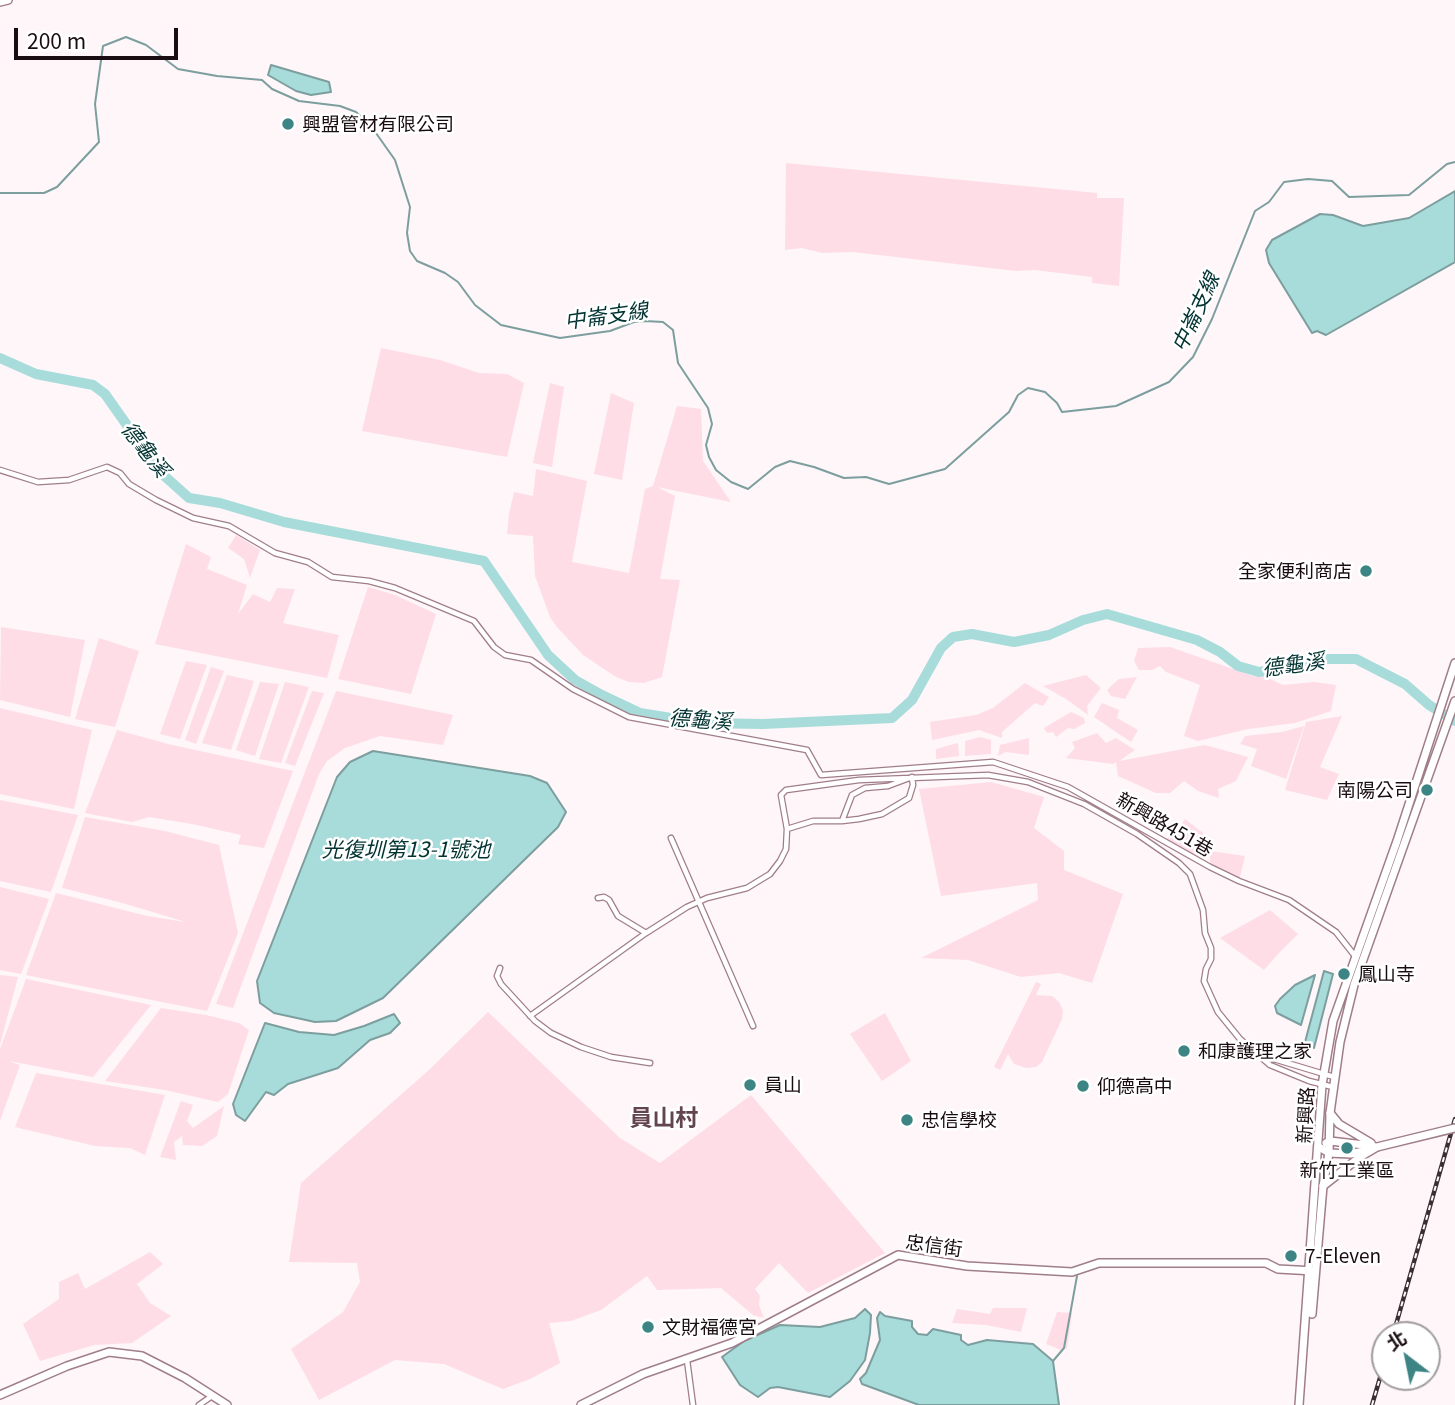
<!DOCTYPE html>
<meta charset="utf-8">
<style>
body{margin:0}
#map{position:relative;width:1455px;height:1405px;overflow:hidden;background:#fef6f8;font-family:Georgia,"Noto Sans TC",serif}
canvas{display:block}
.north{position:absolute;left:1371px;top:1321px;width:70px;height:70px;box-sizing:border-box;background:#fff;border:2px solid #a39ea0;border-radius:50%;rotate:328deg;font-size:19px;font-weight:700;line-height:28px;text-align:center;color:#1a0d11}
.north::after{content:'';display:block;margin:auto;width:24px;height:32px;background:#3d8584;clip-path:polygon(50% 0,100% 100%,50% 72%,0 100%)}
.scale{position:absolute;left:14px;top:28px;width:164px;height:32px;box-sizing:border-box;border:4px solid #1a0d11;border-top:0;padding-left:9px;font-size:21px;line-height:24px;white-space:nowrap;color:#1a0d11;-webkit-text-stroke:5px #fff;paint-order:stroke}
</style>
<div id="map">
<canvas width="1455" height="1405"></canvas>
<div class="north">北</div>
<div class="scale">200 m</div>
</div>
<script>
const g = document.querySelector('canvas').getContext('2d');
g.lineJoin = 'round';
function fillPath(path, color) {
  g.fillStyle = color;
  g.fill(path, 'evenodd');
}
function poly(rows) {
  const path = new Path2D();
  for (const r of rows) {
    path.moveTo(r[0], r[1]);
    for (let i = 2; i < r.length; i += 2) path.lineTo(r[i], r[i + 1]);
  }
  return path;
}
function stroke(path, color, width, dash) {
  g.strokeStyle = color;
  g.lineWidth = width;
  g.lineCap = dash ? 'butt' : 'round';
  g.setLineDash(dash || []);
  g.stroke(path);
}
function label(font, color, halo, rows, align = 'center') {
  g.font = font + ' Georgia,"Noto Sans TC",serif';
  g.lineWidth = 5;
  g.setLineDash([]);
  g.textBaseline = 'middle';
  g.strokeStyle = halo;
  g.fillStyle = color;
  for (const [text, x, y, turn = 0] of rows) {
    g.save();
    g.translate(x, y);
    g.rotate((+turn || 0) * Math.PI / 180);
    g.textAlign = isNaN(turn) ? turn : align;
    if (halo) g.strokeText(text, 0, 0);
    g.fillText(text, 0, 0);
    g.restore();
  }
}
fillPath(poly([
 [786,163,1097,193,1097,198,1124,198,1119,286,1092,283,1092,277,1035,270,1016,271,853,252,822,253,802,248,785,250],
 [381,348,440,360,479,373,507,374,524,383,507,457,362,431],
 [550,383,564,387,552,467,533,463],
 [611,393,634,403,622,480,594,474],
 [677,406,701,409,703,461,731,502,657,487,675,496,660,579,680,580,662,677,644,683,629,682,616,677,583,655,556,626,550,617,535,576,533,536,507,534,509,514,514,492,533,496,536,469,587,481,572,562,629,573,645,489,653,486],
 [236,535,260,550,250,578,244,559,228,548],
 [186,544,211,557,207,569,247,585,238,614,253,594,270,602,277,588,295,589,283,623,339,635,327,678,155,644],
 [368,587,395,595,436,614,411,694,338,679],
 [1,627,85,640,70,717,0,700],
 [99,638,139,651,115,727,75,719],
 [1170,647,1253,676,1266,677,1283,685,1314,682,1336,685,1331,711,1295,723,1248,729,1198,741,1184,736,1200,685,1166,672,1160,666,1152,670,1139,670,1134,661,1138,648],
 [186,661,207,665,180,739,160,734],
 [211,667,224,671,196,744,185,740],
 [227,675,254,681,231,750,202,743],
 [1086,675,1101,688,1087,706,1088,715,1066,699,1043,686],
 [1137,677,1125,699,1111,696,1107,690,1119,679],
 [260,682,279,684,255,756,236,750],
 [285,682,309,687,281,763,259,759],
 [1025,683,1049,697,1043,706,1035,703,1002,732,1002,738,979,730,932,740,930,722,976,715,993,708],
 [312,691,324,693,295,766,285,763],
 [336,691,453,715,443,745,380,736,345,748,327,761,319,774,233,1008,216,1004],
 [1102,703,1119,710,1117,718,1138,730,1131,742,1094,717],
 [0,708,92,730,74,809,0,794],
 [1071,712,1084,718,1085,723,1074,729,1068,728,1056,737,1053,732,1047,733,1044,728],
 [1342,716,1320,767,1339,774,1327,800,1285,790,1306,722],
 [1304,726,1286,779,1251,766,1257,749,1240,744,1245,736,1282,732],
 [117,730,172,745,293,771,264,848,238,844,241,835,192,824,149,817,132,822,85,813],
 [1097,733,1106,743,1116,738,1135,750,1119,761,1205,745,1248,757,1236,781,1218,789,1219,798,1198,791,1184,781,1170,793,1156,793,1118,776,1116,762,1113,764,1066,758,1075,748,1072,742],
 [980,737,991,740,991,754,965,756,965,741],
 [1029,738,1029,755,1006,752,998,756,1000,745],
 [958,743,959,756,936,759,936,749],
 [991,782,1044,797,1034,828,1064,851,1064,870,1123,894,1092,983,1059,973,1021,977,968,960,921,958,1038,900,1037,883,941,896,919,789],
 [0,800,78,815,51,892,0,881],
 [85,817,165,831,219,845,238,933,207,1011,26,975,56,893,147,916,186,922,119,902,62,888],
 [1185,819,1203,833,1202,862,1163,841,1176,832],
 [1210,851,1245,856,1239,881,1210,867],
 [0,887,49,899,21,974,0,970],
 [1270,910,1298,934,1279,953,1264,970,1220,938],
 [0,975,18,977,0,1045],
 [26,979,151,1005,93,1077,9,1061,20,1065,0,1121,0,1049],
 [1036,982,1041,984,1036,995,1052,996,1059,1002,1063,1010,1062,1019,1042,1062,1036,1067,1026,1068,1014,1064,1008,1054,1000,1070,994,1067],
 [161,1008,206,1015,239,1023,249,1030,228,1094,218,1102,165,1090,105,1081],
 [488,1012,620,1138,660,1163,751,1095,885,1253,808,1293,779,1263,755,1289,760,1296,759,1305,764,1318,753,1315,721,1288,657,1290,647,1276,601,1310,571,1321,549,1323,560,1363,530,1379,503,1389,444,1364,395,1360,319,1400,291,1349,343,1312,360,1282,357,1263,289,1262,301,1183,430,1069],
 [885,1013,911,1061,882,1081,850,1034],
 [36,1073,165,1095,145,1155,130,1148,95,1146,15,1127],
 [181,1101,193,1105,187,1121,193,1128,224,1106,217,1136,202,1146,183,1145,182,1136,174,1142,176,1160,160,1157],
 [150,1252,163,1264,137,1284,150,1303,171,1316,132,1343,94,1345,40,1361,23,1324,59,1299,59,1282,78,1273,85,1289],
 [993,1308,1027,1308,1021,1332,986,1325,952,1323,957,1309,990,1314],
 [1057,1312,1072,1313,1067,1348,1061,1350,1046,1344]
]), '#fedde7');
const water = poly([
 [271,65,329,82,331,92,311,95,296,91,268,75,271,65],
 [1455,191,1455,262,1326,335,1317,331,1312,333,1269,263,1266,250,1272,240,1320,214,1333,215,1363,226,1409,218,1455,191],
 [373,751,530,776,547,783,566,812,558,827,383,998,336,1021,315,1022,274,1013,260,1003,257,981,337,777,350,762,373,751],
 [1324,971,1333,974,1314,1048,1305,1042,1324,971],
 [1315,975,1301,1025,1277,1013,1275,1006,1280,999,1295,985,1315,975],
 [394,1014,400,1023,390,1033,370,1040,338,1068,288,1084,274,1095,266,1092,245,1121,236,1115,233,1104,265,1023,299,1032,334,1035,364,1026,394,1014],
 [865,1309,871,1315,870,1333,865,1360,850,1381,830,1397,778,1387,770,1388,758,1397,740,1385,722,1357,744,1341,780,1325,820,1327,855,1318,865,1309],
 [880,1312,885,1316,912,1321,912,1327,918,1334,927,1335,933,1329,961,1335,961,1340,968,1345,987,1340,1033,1344,1053,1361,1059,1405,919,1405,862,1384,860,1379,866,1373,880,1340,877,1318,880,1312]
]);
fillPath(water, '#a7dcda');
stroke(water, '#7d9e9e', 2);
stroke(poly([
 [0,193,44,193,57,187,99,142,95,104,103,46,126,37,146,45,178,69,217,76,262,80,272,89,299,101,340,106,356,112,371,126,395,160,410,207,407,233,410,251,417,261,445,273,458,282,475,305,501,325,560,338,610,331,634,322,645,321,663,322,673,330,678,363,708,408,712,424,706,445,709,457,716,470,731,482,748,489,775,467,790,461,814,467,844,478,866,477,889,484,945,469,1009,412,1018,395,1028,388,1045,392,1057,403,1062,412,1116,406,1169,382,1193,357,1212,319,1255,211,1269,202,1284,182,1308,179,1332,181,1349,197,1409,195,1447,164,1455,162],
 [1053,1361,1064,1348,1077,1276]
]), '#7d9e9e', 2);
stroke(poly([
 [0,358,36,374,93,385,105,394,160,472,189,498,220,503,284,522,484,561,548,655,575,680,602,695,640,713,702,723,763,724,892,718,912,700,941,648,953,637,972,634,1014,642,1049,635,1083,620,1107,614,1197,640,1220,652,1238,666,1259,672,1286,668,1313,659,1356,659,1405,684,1429,705,1455,721]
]), '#a7dcda', 10);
const street = poly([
 [0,470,38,482,69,480,107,467,120,473,129,484,156,500,193,518,229,526,275,553,308,562,332,577,369,581,395,588,474,621,494,647,505,655,531,660,573,689,629,717,807,750,821,775,993,762,1068,787,1210,867,1239,881,1289,900,1336,932,1355,956],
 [787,829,813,821,842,821,859,819,882,814,909,798,913,785,912,777,888,786,865,788,852,795,842,821],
 [671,838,753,1026],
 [598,898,604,897,609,900,618,916,646,933],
 [500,968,497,976,501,984,535,1021,551,1033,581,1047,611,1057,650,1063],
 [530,1016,646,933,687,907,707,898,747,888,770,874,780,861,786,849,787,829,781,795,786,790,859,780,988,775,1028,782,1084,804,1137,834,1179,863,1190,874,1203,910,1205,933,1211,948,1211,959,1206,969,1204,981,1218,1012,1240,1039,1270,1065,1309,1081,1333,1087],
 [1266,1060,1274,1059,1334,1077],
 [687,1360,693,1405],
 [199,1405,212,1396]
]);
const secondary = poly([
 [0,2,8,0],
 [1330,1113,1339,1124,1371,1143],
 [1326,1143,1330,1141,1373,1146],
 [1319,1147,1329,1153,1351,1154,1367,1150],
 [1323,1186,1360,1157,1377,1147],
 [0,1395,67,1366,109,1352,142,1356,185,1378,227,1405],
 [581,1405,643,1374,732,1343,898,1255,967,1266,1072,1272,1099,1263,1266,1263,1278,1269,1314,1271]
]);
const primary = poly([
 [1312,1314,1323,1186,1329,1153,1330,1113,1340,1042,1354,985,1455,701],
 [1299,1405,1322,1085,1333,1021,1397,841,1455,663]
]);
stroke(street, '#a07e89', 7);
stroke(secondary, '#a07e89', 10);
stroke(primary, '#a07e89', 10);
stroke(street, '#fff', 4.5);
stroke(secondary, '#fff', 7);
stroke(primary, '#fff', 7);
const rail = poly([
 [1393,1335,1455,1119],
 [1372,1405,1385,1361]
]);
stroke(rail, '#3b2f32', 4.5);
stroke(rail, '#fff', 2, [5]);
const secondaryBridge = poly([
 [1377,1147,1455,1128]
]);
stroke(secondaryBridge, '#a07e89', 10, []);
stroke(secondaryBridge, '#fff', 7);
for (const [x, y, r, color] of [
 [288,124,7,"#3d8584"],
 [1366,571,7,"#3d8584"],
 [1427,790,7,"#3d8584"],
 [1344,974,7,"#3d8584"],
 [1184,1051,7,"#3d8584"],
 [750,1085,7,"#3d8584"],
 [1083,1086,7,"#3d8584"],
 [907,1120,7,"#3d8584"],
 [1347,1148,7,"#3d8584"],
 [1291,1256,7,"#3d8584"],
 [648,1327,7,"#3d8584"]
]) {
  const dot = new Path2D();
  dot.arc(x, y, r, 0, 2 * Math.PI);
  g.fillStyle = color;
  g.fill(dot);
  stroke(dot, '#fff', 2.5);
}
label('19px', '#1a0d11', '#fff', [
 ["興盟管材有限公司",302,124],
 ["全家便利商店",1352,571,"right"],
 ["南陽公司",1413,790,"right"],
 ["鳳山寺",1358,974],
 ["和康護理之家",1198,1051],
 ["員山",764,1085],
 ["仰德高中",1097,1086],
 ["忠信學校",921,1120],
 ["新竹工業區",1347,1170,"center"],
 ["7-Eleven",1305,1256],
 ["文財福德宮",662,1327]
], 'left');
label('19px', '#1a0d11', '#fff', [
 ["新興路451巷",1165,824,30],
 ["新興路",1305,1115,-87],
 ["忠信街",934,1245,8]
]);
label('italic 21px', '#003332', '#fff', [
 ["中崙支線",1195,312,-65],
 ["中崙支線",606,315,-8],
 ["德龜溪",146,449,52],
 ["德龜溪",1293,664,-8],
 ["德龜溪",700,719,4],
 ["光復圳第13-1號池",406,849]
]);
label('bold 23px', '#63454f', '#fff', [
 ["員山村",664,1117]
]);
</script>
